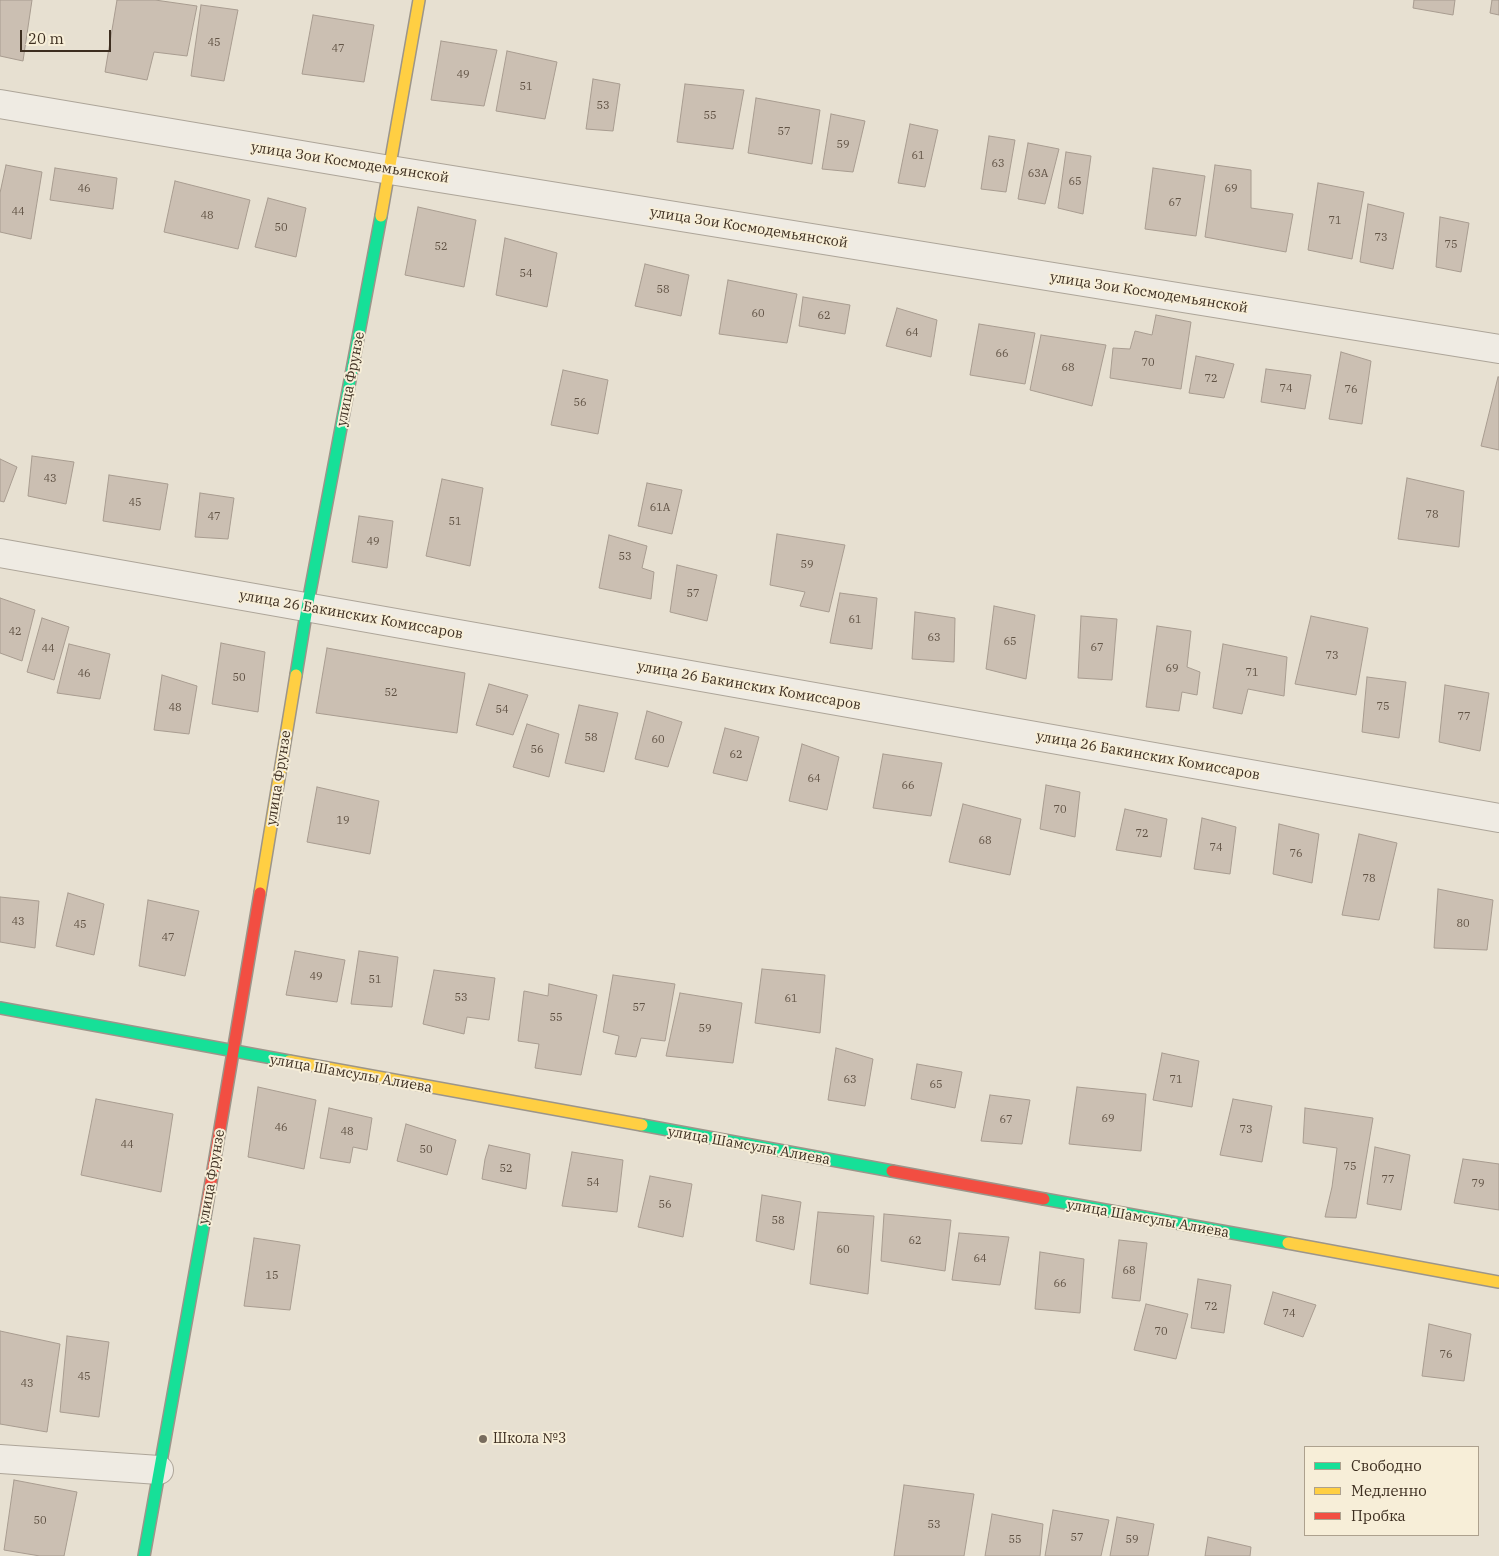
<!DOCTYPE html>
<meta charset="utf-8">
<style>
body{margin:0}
#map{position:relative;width:1499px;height:1556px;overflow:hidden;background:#e7e0d1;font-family:"IBM Plex Serif",serif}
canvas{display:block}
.legend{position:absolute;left:1304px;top:1446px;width:175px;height:90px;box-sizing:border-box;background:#f7eed8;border:1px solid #ada18e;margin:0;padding:6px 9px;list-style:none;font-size:15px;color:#3d2e20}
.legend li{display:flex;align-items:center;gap:10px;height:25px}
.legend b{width:25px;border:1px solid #ada18e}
.scale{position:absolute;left:20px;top:30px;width:91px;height:22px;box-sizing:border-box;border:2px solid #3d2e20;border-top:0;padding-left:6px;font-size:15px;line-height:18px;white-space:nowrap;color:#3d2e20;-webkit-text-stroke:4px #f7eed8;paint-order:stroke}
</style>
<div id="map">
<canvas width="1499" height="1556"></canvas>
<ul class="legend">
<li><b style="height:6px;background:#16e098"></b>Свободно</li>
<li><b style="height:6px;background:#ffcf43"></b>Медленно</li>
<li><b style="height:6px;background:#f24e42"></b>Пробка</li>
</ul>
<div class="scale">20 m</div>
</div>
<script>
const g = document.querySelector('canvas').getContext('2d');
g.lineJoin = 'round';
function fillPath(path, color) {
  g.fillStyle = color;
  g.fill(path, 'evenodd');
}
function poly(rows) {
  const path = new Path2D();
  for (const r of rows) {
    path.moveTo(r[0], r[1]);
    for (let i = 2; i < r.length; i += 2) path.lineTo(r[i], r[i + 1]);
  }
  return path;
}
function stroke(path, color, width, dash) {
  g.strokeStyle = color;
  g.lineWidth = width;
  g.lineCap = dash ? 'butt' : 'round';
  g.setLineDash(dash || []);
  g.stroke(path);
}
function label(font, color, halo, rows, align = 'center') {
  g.font = font + ' "IBM Plex Serif",serif';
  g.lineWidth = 4;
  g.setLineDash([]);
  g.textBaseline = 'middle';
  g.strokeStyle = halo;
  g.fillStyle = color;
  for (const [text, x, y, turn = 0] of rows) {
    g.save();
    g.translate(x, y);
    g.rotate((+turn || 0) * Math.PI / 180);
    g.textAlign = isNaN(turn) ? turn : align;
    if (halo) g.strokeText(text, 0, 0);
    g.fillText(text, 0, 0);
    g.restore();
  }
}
const building = poly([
 [0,0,32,0,23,61,0,56,0,0],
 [117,0,155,0,197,6,187,56,154,52,147,80,105,72,117,0],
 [1414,0,1455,0,1453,15,1413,8,1414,0],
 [1492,0,1499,0,1499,15,1490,13,1492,0],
 [201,5,238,10,224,81,191,76,201,5],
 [313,15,374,25,364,82,302,74,313,15],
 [441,41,497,50,484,106,431,100,441,41],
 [507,51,557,62,545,119,496,111,507,51],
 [593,79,620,84,613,131,586,129,593,79],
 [685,84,744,90,733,149,677,142,685,84],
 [756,98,820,110,812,164,748,153,756,98],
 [831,114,865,121,853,172,822,169,831,114],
 [910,124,938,130,925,187,898,183,910,124],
 [989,136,1015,140,1006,192,981,189,989,136],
 [1028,143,1059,149,1045,204,1018,199,1028,143],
 [1066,152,1091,156,1083,214,1058,208,1066,152],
 [6,165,42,172,31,239,0,232,0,193,6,165],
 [1215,165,1251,170,1251,208,1293,214,1286,252,1205,237,1215,165],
 [55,168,117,178,113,209,50,200,55,168],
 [1153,168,1205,176,1196,236,1145,229,1153,168],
 [175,181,250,200,238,249,164,232,175,181],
 [1318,183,1364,192,1352,259,1308,250,1318,183],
 [268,198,306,208,296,257,255,247,268,198],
 [1368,204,1404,213,1393,269,1360,262,1368,204],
 [418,207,476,220,464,287,405,275,418,207],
 [1440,217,1469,223,1461,272,1436,267,1440,217],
 [505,238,557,253,547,307,496,295,505,238],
 [645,264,689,275,681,316,635,306,645,264],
 [728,280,797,294,787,343,719,334,728,280],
 [803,297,850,305,845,334,799,326,803,297],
 [897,308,937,320,931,357,886,346,897,308],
 [1156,315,1191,322,1181,389,1110,378,1113,348,1130,349,1135,331,1152,335,1156,315],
 [979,324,1035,333,1025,384,970,375,979,324],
 [1041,335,1106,345,1092,406,1030,390,1041,335],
 [1341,352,1371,361,1362,424,1329,419,1341,352],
 [1196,356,1234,364,1224,398,1189,393,1196,356],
 [1266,369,1311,375,1305,409,1261,402,1266,369],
 [563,370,608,380,598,434,551,425,563,370],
 [1498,377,1499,377,1499,450,1481,446,1498,377],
 [32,456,74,462,66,504,28,496,32,456],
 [0,459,17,467,4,502,0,501,0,459],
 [109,475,168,484,160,530,103,521,109,475],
 [1407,478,1464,491,1459,547,1398,539,1407,478],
 [442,479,483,488,470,566,426,556,442,479],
 [647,483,682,490,672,534,638,526,647,483],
 [200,493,234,498,228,539,195,537,200,493],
 [359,516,393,521,387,568,352,562,359,516],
 [777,534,845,545,829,612,800,606,805,592,770,585,777,534],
 [609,535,647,546,642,568,654,572,651,599,599,588,609,535],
 [677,565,717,575,707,621,670,612,677,565],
 [840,593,877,598,872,649,830,643,840,593],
 [0,598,35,610,22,661,0,653,0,598],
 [994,606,1035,615,1026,679,986,669,994,606],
 [915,612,955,618,954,662,912,659,915,612],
 [1081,616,1117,619,1112,680,1078,678,1081,616],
 [1311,616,1368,628,1356,695,1295,684,1311,616],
 [42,618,69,627,54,680,27,672,42,618],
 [1157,626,1191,631,1187,667,1200,672,1197,695,1182,692,1179,711,1146,707,1157,626],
 [221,643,265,652,258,712,212,704,221,643],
 [69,644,110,654,100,699,57,693,69,644],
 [1223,644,1287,657,1284,696,1248,689,1242,714,1213,708,1223,644],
 [327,648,465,673,457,733,316,713,327,648],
 [162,675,197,686,189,734,154,730,162,675],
 [1367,677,1406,682,1399,738,1362,732,1367,677],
 [489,684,528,695,513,735,476,725,489,684],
 [1445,685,1489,693,1480,751,1439,742,1445,685],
 [579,705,618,713,604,772,565,763,579,705],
 [647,711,682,722,668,767,635,759,647,711],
 [527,724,559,734,549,777,513,767,527,724],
 [725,728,759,737,747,781,713,773,725,728],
 [802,744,839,757,827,810,789,801,802,744],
 [883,754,942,763,931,816,873,808,883,754],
 [1046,785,1080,792,1075,837,1040,829,1046,785],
 [317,787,379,801,370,854,307,842,317,787],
 [963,804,1021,819,1010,875,949,862,963,804],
 [1125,809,1167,819,1161,857,1116,850,1125,809],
 [1202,818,1236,827,1230,874,1194,869,1202,818],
 [1279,824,1319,834,1312,883,1273,874,1279,824],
 [1359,834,1397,843,1379,920,1342,915,1359,834],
 [1438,889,1493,900,1487,950,1434,948,1438,889],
 [68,893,104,904,94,955,56,946,68,893],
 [0,897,39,901,35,948,0,942,0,897],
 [148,900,199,911,185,976,139,966,148,900],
 [295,951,345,960,337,1002,286,995,295,951],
 [359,951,398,957,392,1007,351,1004,359,951],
 [762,969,825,975,820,1033,755,1023,762,969],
 [434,970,495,978,489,1020,467,1017,464,1034,423,1024,434,970],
 [613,975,675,984,665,1041,641,1038,636,1057,615,1054,619,1036,603,1032,613,975],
 [549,984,597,995,581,1075,535,1068,539,1044,518,1041,524,991,548,996,549,984],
 [680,993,742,1003,733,1063,666,1056,680,993],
 [836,1048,873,1059,865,1106,828,1100,836,1048],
 [1162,1053,1199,1061,1192,1107,1153,1100,1162,1053],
 [917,1064,962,1072,955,1108,911,1099,917,1064],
 [258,1087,316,1100,304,1169,248,1157,258,1087],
 [1077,1087,1146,1094,1141,1151,1069,1144,1077,1087],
 [990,1095,1030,1100,1022,1144,981,1141,990,1095],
 [96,1099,173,1114,161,1192,81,1175,96,1099],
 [1233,1099,1272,1106,1262,1162,1220,1155,1233,1099],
 [329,1108,372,1118,367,1150,353,1147,350,1163,320,1158,329,1108],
 [1305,1108,1373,1118,1356,1218,1325,1217,1332,1187,1337,1148,1303,1143,1305,1108],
 [406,1124,456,1140,447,1175,397,1161,406,1124],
 [489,1145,530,1154,526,1189,482,1179,485,1159,489,1145],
 [1375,1147,1410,1155,1401,1210,1367,1204,1375,1147],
 [572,1152,623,1160,617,1212,562,1206,572,1152],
 [1463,1159,1499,1164,1499,1210,1454,1203,1463,1159],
 [650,1176,692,1184,683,1237,638,1227,650,1176],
 [762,1195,801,1202,794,1250,756,1241,762,1195],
 [818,1212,874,1216,868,1294,810,1284,818,1212],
 [884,1214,951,1220,945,1271,881,1261,884,1214],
 [959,1233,1009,1237,1000,1285,952,1280,959,1233],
 [254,1238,300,1245,290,1310,244,1306,254,1238],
 [1119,1240,1147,1243,1140,1301,1112,1298,1119,1240],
 [1040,1252,1084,1259,1080,1313,1035,1309,1040,1252],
 [1198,1279,1231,1285,1224,1333,1191,1328,1198,1279],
 [1273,1292,1316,1305,1303,1337,1264,1324,1273,1292],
 [1146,1304,1188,1314,1176,1359,1134,1350,1146,1304],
 [1429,1324,1471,1334,1464,1381,1422,1376,1429,1324],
 [0,1331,60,1344,47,1432,0,1424,0,1331],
 [67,1336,109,1342,99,1417,60,1412,67,1336],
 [14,1480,77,1492,64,1556,40,1556,4,1550,14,1480],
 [904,1485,974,1494,964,1556,894,1556,904,1485],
 [1053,1510,1109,1520,1101,1556,1045,1556,1053,1510],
 [992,1514,1043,1524,1040,1556,985,1556,992,1514],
 [1117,1517,1154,1524,1148,1556,1110,1556,1117,1517],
 [1208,1537,1251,1547,1250,1556,1205,1556,1208,1537]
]);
fillPath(building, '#cbbfb2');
stroke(building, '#a89c90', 1);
const street = poly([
 [0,104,390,170,1499,349],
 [0,553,1499,818],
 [0,1459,159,1470]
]);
const fast = poly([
 [296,675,307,608,381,216],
 [0,1008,289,1061],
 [642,1125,892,1171],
 [1044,1199,1288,1243],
 [144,1556,205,1217]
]);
const slow = poly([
 [381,216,419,0],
 [260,893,296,675],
 [289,1061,642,1125],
 [1288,1243,1499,1282]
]);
const jam = poly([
 [892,1171,1044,1199],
 [205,1217,260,893]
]);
stroke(street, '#ada599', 30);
stroke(fast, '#9c958a', 14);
stroke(slow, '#9c958a', 14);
stroke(jam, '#9c958a', 14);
stroke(street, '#efebe3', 28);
stroke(fast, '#16e098', 11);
stroke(slow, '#ffcf43', 11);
stroke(jam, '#f24e42', 11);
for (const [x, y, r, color] of [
 [483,1439,5,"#786c5e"]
]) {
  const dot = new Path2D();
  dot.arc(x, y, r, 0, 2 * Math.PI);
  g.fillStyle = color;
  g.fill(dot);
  stroke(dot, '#f7eed8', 2);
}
label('11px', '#605244', null, [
 ["45",214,43],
 ["47",338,49],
 ["49",463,75],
 ["51",526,87],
 ["53",603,106],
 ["55",710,116],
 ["57",784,132],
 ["59",843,145],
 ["61",918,156],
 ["63",998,164],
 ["63А",1038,174],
 ["65",1075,182],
 ["46",84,189],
 ["69",1231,189],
 ["67",1175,203],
 ["44",18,212],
 ["48",207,216],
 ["71",1335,221],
 ["50",281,228],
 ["73",1381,238],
 ["75",1451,245],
 ["52",441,247],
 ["54",526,274],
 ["58",663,290],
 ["60",758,314],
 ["62",824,316],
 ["64",912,333],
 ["66",1002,354],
 ["70",1148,363],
 ["68",1068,368],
 ["72",1211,379],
 ["74",1286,389],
 ["76",1351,390],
 ["56",580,403],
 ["43",50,479],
 ["45",135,503],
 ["61А",660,508],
 ["78",1432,515],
 ["47",214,517],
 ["51",455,522],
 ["49",373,542],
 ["53",625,557],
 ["59",807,565],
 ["57",693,594],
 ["61",855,620],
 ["42",15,632],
 ["63",934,638],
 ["65",1010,642],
 ["67",1097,648],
 ["44",48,649],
 ["73",1332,656],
 ["69",1172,669],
 ["71",1252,673],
 ["46",84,674],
 ["50",239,678],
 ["52",391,693],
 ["75",1383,707],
 ["48",175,708],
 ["54",502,710],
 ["77",1464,717],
 ["58",591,738],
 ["60",658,740],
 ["56",537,750],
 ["62",736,755],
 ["64",814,779],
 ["66",908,786],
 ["70",1060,810],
 ["19",343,821],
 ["72",1142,834],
 ["68",985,841],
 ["74",1216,848],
 ["76",1296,854],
 ["78",1369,879],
 ["43",18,922],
 ["80",1463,924],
 ["45",80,925],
 ["47",168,938],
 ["49",316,977],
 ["51",375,980],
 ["53",461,998],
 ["61",791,999],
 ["57",639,1008],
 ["55",556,1018],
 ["59",705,1029],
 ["63",850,1080],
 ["71",1176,1080],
 ["65",936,1085],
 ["69",1108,1119],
 ["67",1006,1120],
 ["46",281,1128],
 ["73",1246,1130],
 ["48",347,1132],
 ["44",127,1145],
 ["50",426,1150],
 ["75",1350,1167],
 ["52",506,1169],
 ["77",1388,1180],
 ["54",593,1183],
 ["79",1478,1184],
 ["56",665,1205],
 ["58",778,1221],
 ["62",915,1241],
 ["60",843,1250],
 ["64",980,1259],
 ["68",1129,1271],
 ["15",272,1276],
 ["66",1060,1284],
 ["72",1211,1307],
 ["74",1289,1314],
 ["70",1161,1332],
 ["76",1446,1355],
 ["45",84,1377],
 ["43",27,1384],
 ["50",40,1521],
 ["53",934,1525],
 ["57",1077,1538],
 ["55",1015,1540],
 ["59",1132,1540]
]);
label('14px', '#3d2e20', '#f7eed8', [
 ["улица Зои Космодемьянской",350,163,9],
 ["улица Зои Космодемьянской",749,228,9],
 ["улица Зои Космодемьянской",1149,293,9],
 ["улица Фрунзе",351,379,-79],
 ["улица 26 Бакинских Комиссаров",351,615,10],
 ["улица 26 Бакинских Комиссаров",749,686,10],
 ["улица 26 Бакинских Комиссаров",1148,756,10],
 ["улица Фрунзе",279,778,-81],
 ["улица Шамсулы Алиева",351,1074,10],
 ["улица Шамсулы Алиева",749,1146,10],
 ["улица Фрунзе",212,1177,-80],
 ["улица Шамсулы Алиева",1148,1219,10]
]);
label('14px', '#3d2e20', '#f7eed8', [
 ["Школа №3",493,1439]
], 'left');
</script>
